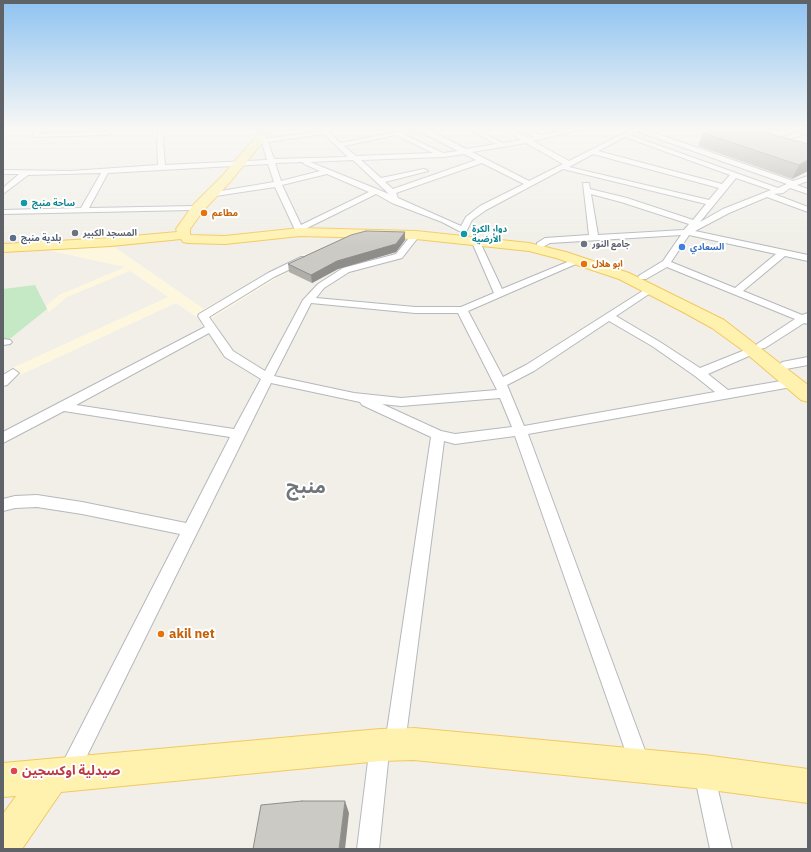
<!DOCTYPE html>
<meta charset="utf-8">
<style>
body{margin:0}
#map{position:relative;width:811px;height:852px;overflow:hidden;background:#f1efe8;font-family:"IBM Plex Sans",sans-serif}
canvas{display:block}
.frame{position:absolute;inset:0;border:4px solid #5f6368;pointer-events:none}
</style>
<div id="map">
<canvas width="811" height="852"></canvas>
<div class="frame"></div>
</div>
<script>
const g = document.querySelector('canvas').getContext('2d');
g.lineJoin = 'round';
function fillPath(path, color) {
  g.fillStyle = color;
  g.fill(path, 'evenodd');
}
function poly(rows) {
  const path = new Path2D();
  for (const r of rows) {
    path.moveTo(r[0], r[1]);
    for (let i = 2; i < r.length; i += 2) path.lineTo(r[i], r[i + 1]);
  }
  return path;
}
function stroke(path, color, width, dash) {
  g.strokeStyle = color;
  g.lineWidth = width;
  g.lineCap = dash ? 'butt' : 'round';
  g.setLineDash(dash || []);
  g.stroke(path);
}
function label(font, color, halo, rows, align = 'center') {
  g.font = font + ' "IBM Plex Sans","Noto Sans Arabic",sans-serif';
  g.lineWidth = 4;
  g.setLineDash([]);
  g.textBaseline = 'middle';
  g.strokeStyle = halo;
  g.fillStyle = color;
  for (const [text, x, y, turn = 0] of rows) {
    g.save();
    g.translate(x, y);
    g.rotate((+turn || 0) * Math.PI / 180);
    g.textAlign = isNaN(turn) ? turn : align;
    if (halo) g.strokeText(text, 0, 0);
    g.fillText(text, 0, 0);
    g.restore();
  }
}
fillPath(poly([
 [113,246,204,309,267,273,304,254,314,259,277,278,212,318,219,329,86,401,78,393,203,327,198,318,176,303,16,377,10,369,168,297,130,271,67,297,49,312,46,306,59,295,125,267,46,250]
]), '#fef7e0');
fillPath(poly([
 [43,128,85,128,83,133,38,135],
 [35,285,47,309,6,342,3,342,3,289]
]), '#c5e8c5');
const street = poly([
 [36,128,42,128,38,134,107,131,110,133,107,135,32,137,36,128],
 [159,128,165,128,163,141,165,165,267,160,262,142,256,142,256,140,323,131,321,128,327,128,331,132,330,133,341,143,415,128,426,128,466,149,496,144,467,128,474,128,503,143,521,140,502,128,509,128,528,138,534,137,519,128,526,128,541,135,576,128,587,128,533,141,569,161,634,128,641,128,793,181,808,176,808,181,797,185,808,189,808,194,790,188,783,193,774,194,808,207,808,212,767,197,729,213,695,231,808,255,808,261,785,256,743,291,802,315,808,313,808,324,804,323,765,348,759,349,758,352,708,374,728,390,793,379,797,380,799,383,797,386,528,434,650,764,647,771,640,774,633,771,630,764,515,436,455,444,444,441,405,744,402,751,395,754,389,752,379,849,357,849,370,745,373,738,380,735,386,737,431,437,362,405,360,402,271,383,75,780,68,783,61,780,58,773,61,766,180,534,82,514,37,507,15,508,3,511,3,499,15,496,37,495,82,502,186,523,230,437,64,411,3,443,3,432,205,327,198,316,199,314,268,273,301,257,307,257,307,261,274,277,209,317,233,351,265,371,303,300,318,284,343,268,396,254,413,233,416,232,420,235,402,258,349,272,324,288,316,298,415,307,461,307,494,293,471,240,475,237,479,240,502,289,577,258,583,258,585,260,468,311,503,377,526,365,652,285,657,288,655,290,616,316,660,342,700,368,750,348,756,347,757,344,795,319,667,267,646,279,640,279,638,277,640,275,663,261,681,235,550,243,543,247,537,247,537,243,545,238,589,235,583,183,589,183,590,189,627,198,693,220,706,204,563,169,486,210,472,220,466,232,463,233,442,222,392,203,376,194,303,230,303,234,300,235,296,232,275,187,209,197,205,195,209,193,274,182,268,164,108,173,89,208,195,206,195,210,192,210,3,214,3,210,81,208,101,173,28,175,3,194,3,188,19,174,3,174,3,170,71,171,158,165,157,141,159,128],
 [419,131,458,151,443,153,403,134,419,131],
 [636,131,787,184,778,188,630,135,636,131],
 [324,134,348,157,274,159,268,142,324,134],
 [396,135,433,153,356,156,344,146,396,135],
 [625,137,730,175,722,184,598,151,625,137],
 [526,143,563,164,529,181,472,152,526,143],
 [464,154,476,160,393,189,385,182,428,171,424,169,381,178,361,160,444,157,464,154],
 [593,154,719,188,709,200,569,167,593,154],
 [353,160,388,193,389,194,310,162,353,160],
 [303,162,304,164,320,171,281,181,275,163,303,162],
 [482,163,524,184,480,206,466,217,461,226,398,198,396,193,482,163],
 [327,174,369,192,301,225,282,185,327,174],
 [736,178,771,190,723,209,700,222,736,178],
 [591,194,621,202,689,224,684,230,598,235,591,194],
 [689,235,776,254,735,288,671,262,689,235],
 [311,303,415,313,458,313,497,390,401,398,354,393,274,376,311,303],
 [609,321,652,346,695,376,715,392,524,426,507,385,534,371,609,321],
 [209,333,225,357,261,379,234,429,76,405,209,333],
 [500,398,512,427,455,434,441,431,382,404,401,406,500,398],
 [705,128,715,128,735,134,732,136,705,128],
 [808,129,808,133,771,145,766,144,802,130,808,129],
 [3,339,10,340,12,342,10,344,3,345,3,339],
 [808,357,808,365,786,369,780,365,782,362,808,357],
 [13,369,19,373,7,385,3,386,3,375,13,369],
 [704,763,711,766,714,773,732,849,710,849,694,773,697,766,704,763]
]);
const primary = poly([
 [264,128,274,128,230,182,203,211,190,229,190,235,225,236,300,228,416,231,529,243,566,252,629,273,724,320,808,385,808,402,801,400,741,349,712,328,683,312,619,279,556,258,529,251,416,239,300,236,225,244,188,243,183,242,181,239,111,246,3,252,3,244,111,238,177,232,176,229,193,205,222,176,264,128],
 [414,728,704,755,808,769,808,803,704,789,414,760,380,761,61,792,22,849,3,849,3,814,16,796,3,797,3,763,380,729,414,728]
]);
stroke(street, '#b5b8bc', 2);
stroke(primary, '#f2c960', 2);
fillPath(street, '#fff');
fillPath(primary, '#fff2af');
fillPath(poly([
 [748,128,808,171,792,179,698,146,703,133],
 [405,240,396,252,338,269,312,283,289,272,288,264]
]), '#afaea9');
fillPath(poly([
 [808,160,808,171,792,179,799,165],
 [405,232,405,240,396,252,338,269,312,283,311,275,337,261],
 [345,801,349,813,345,849,339,849]
]), '#8f8d8a');
const building = poly([
 [720,128,748,128,808,144,808,160,799,165,703,133,720,128],
 [366,231,405,232,396,244,337,261,311,275,288,264,351,235,366,231],
 [302,801,345,801,339,849,253,849,261,805,302,801]
]);
fillPath(building, '#cccac5');
stroke(building, '#8f8d8a', 1);
const sky = g.createLinearGradient(0, 0, 0, 247);
sky.addColorStop(0, '#8fc3f1');
sky.addColorStop(0.52, '#f9f8f5');
sky.addColorStop(1, '#f9f8f500');
g.fillStyle = sky;
g.fillRect(0, 0, 811, 247);
for (const [x, y, r, color] of [
 [24,203,4,"#0f9aa8"],
 [204,213,4,"#e8710a"],
 [75,233,4,"#6b7280"],
 [464,234,4,"#0f9aa8"],
 [13,238,4,"#5c6f8a"],
 [584,244,4,"#6b7280"],
 [682,247,4,"#3f7fe0"],
 [584,264,4,"#e8710a"],
 [161,634,4,"#e8710a"],
 [14,771,4,"#e0444e"]
]) {
  const dot = new Path2D();
  dot.arc(x, y, r, 0, 2 * Math.PI);
  g.fillStyle = color;
  g.fill(dot);
  stroke(dot, '#fff', 1.5);
}
label('bold 9px', '#0d838f', '#fff', [
 ["ساحة منبج",32,203],
 ["دوار الكرة",472,229],
 ["الأرضية",472,239]
], 'left');
label('bold 9px', '#c56008', '#fff', [
 ["مطاعم",212,213],
 ["ابو هلال",592,264]
], 'left');
label('bold 9px', '#5b616d', '#fff', [
 ["المسجد الكبير",83,233],
 ["جامع النور",592,244]
], 'left');
label('bold 9px', '#4e5e75', '#fff', [
 ["بلدية منبج",21,238]
], 'left');
label('bold 9px', '#366cbe', '#fff', [
 ["السعادي",690,247]
], 'left');
label('bold 13px', '#c56008', '#fff', [
 ["akil net",169,634]
], 'left');
label('bold 13px', '#be3a42', '#fff', [
 ["صيدلية اوكسجين",22,771]
], 'left');
label('bold 19px', '#70757a', '#fff', [
 ["منبج",306,488]
]);
</script>
